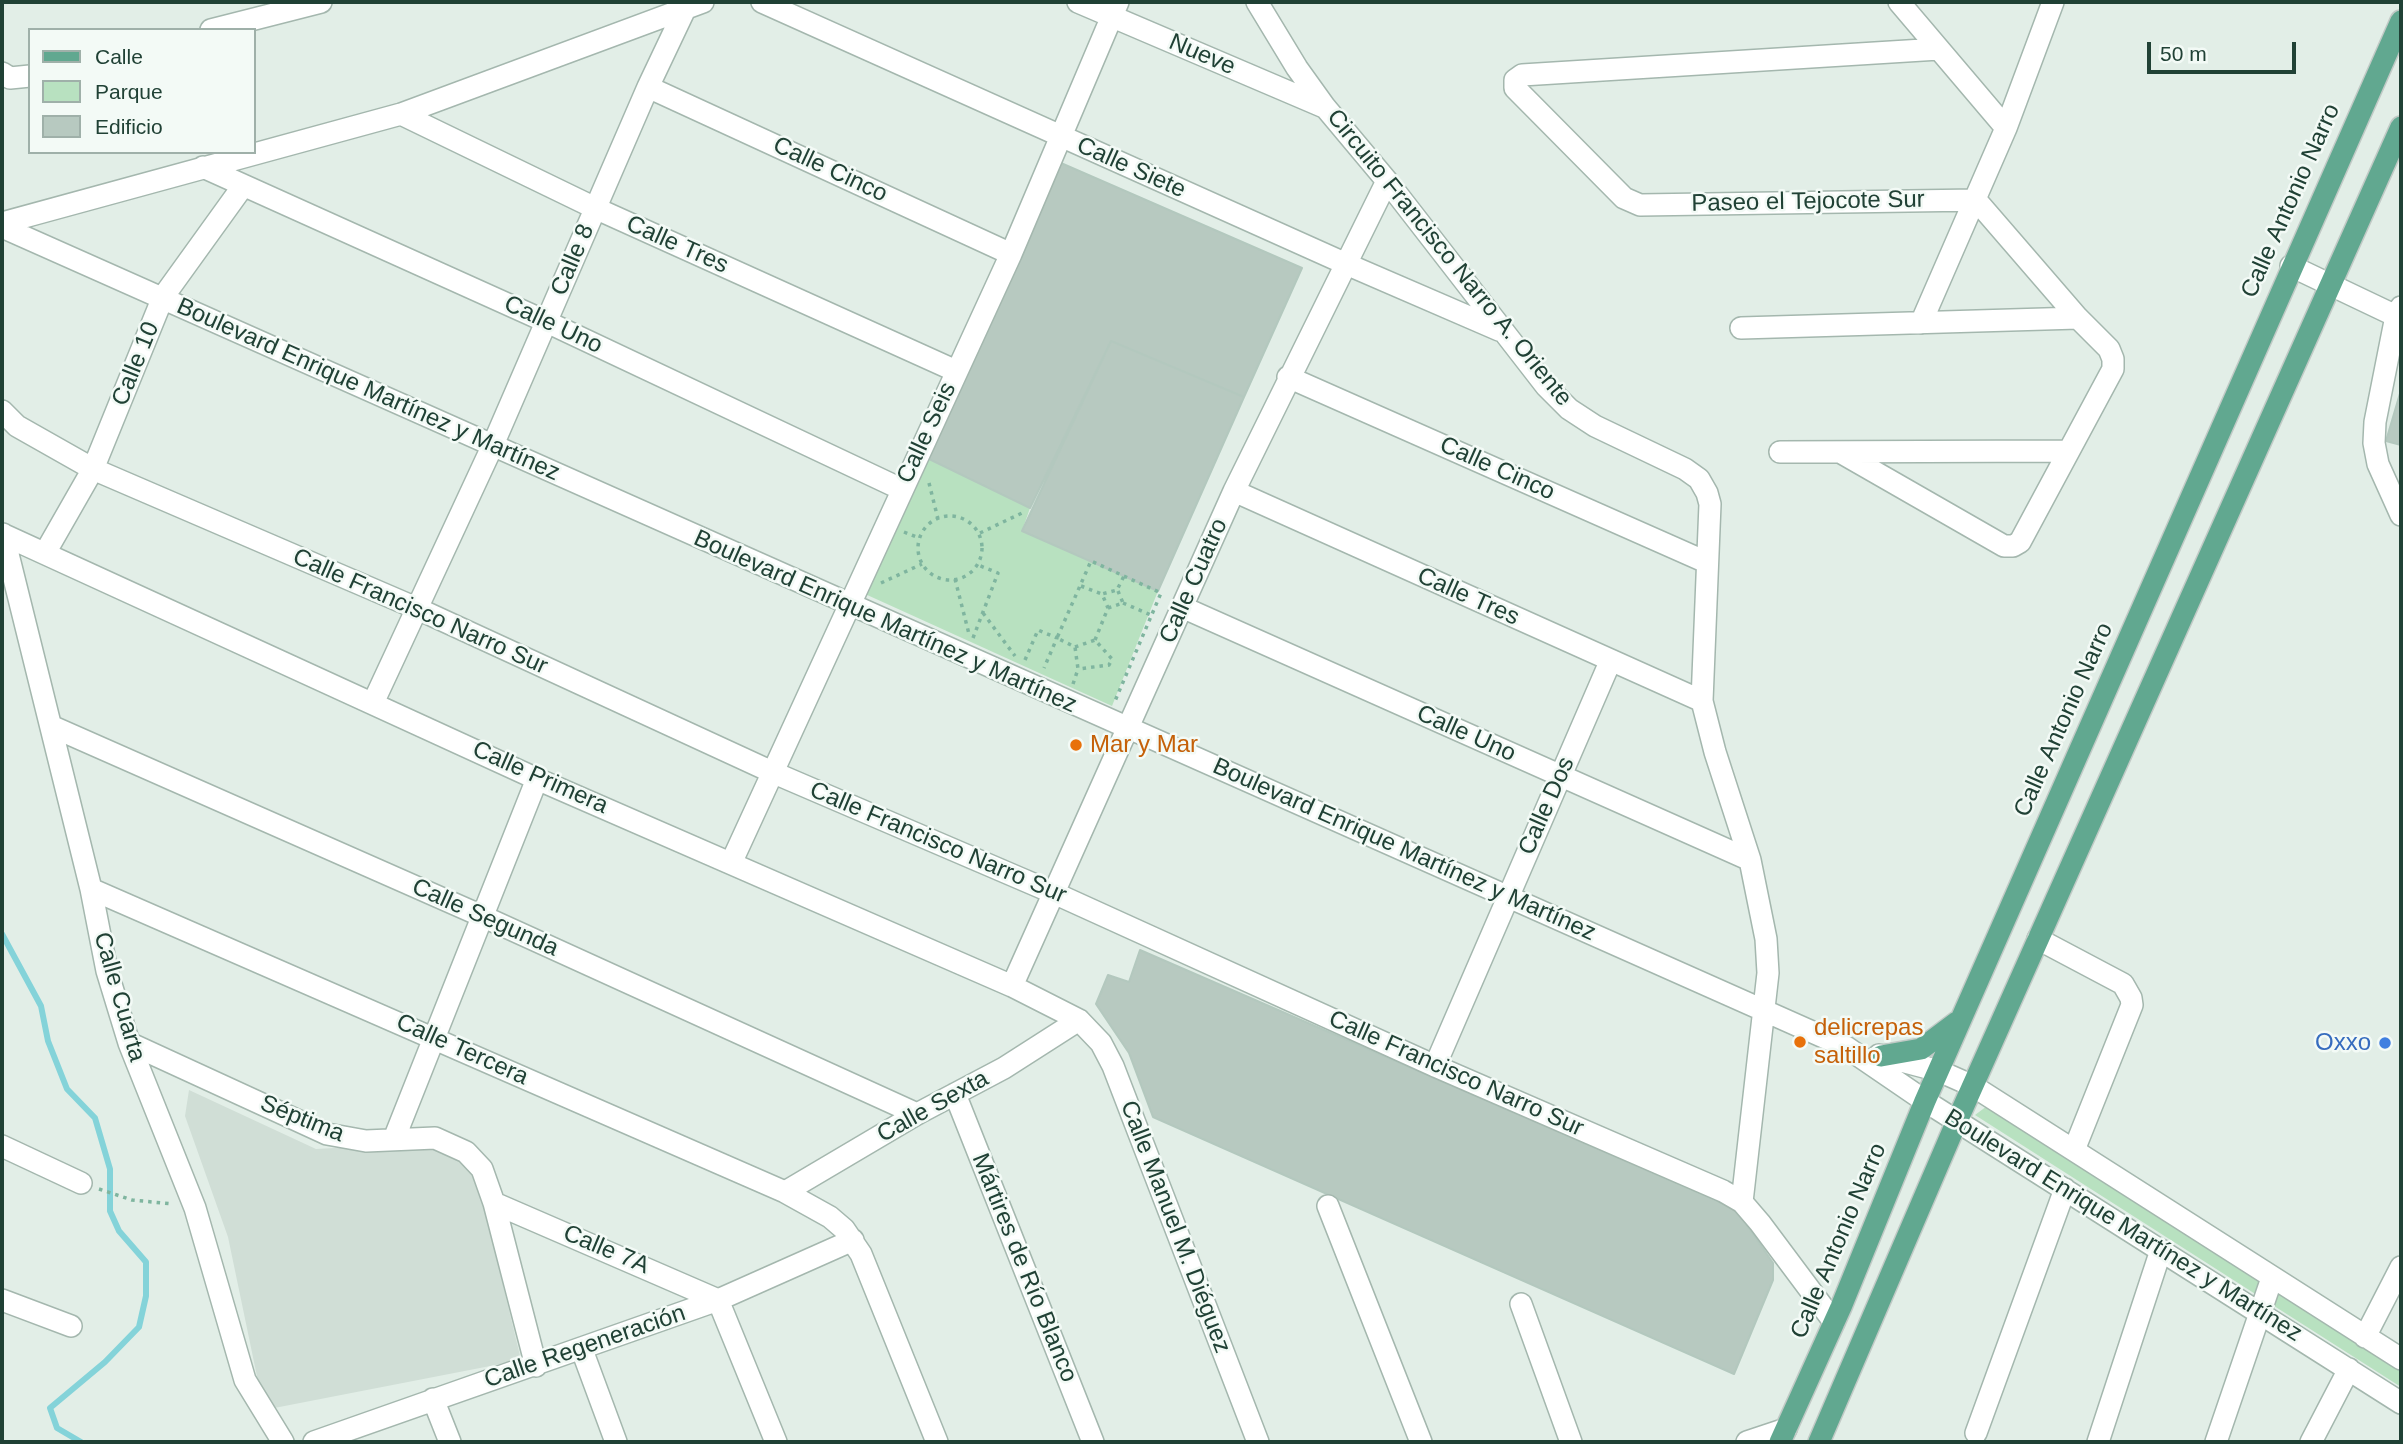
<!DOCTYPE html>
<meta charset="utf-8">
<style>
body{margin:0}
#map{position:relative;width:2403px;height:1444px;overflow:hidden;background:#e2eee7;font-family:Helvetica,sans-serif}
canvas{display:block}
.frame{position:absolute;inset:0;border:4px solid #204135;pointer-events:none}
.legend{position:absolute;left:28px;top:28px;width:228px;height:126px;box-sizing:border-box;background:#f3faf6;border:2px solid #9fb0a9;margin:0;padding:9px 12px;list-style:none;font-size:21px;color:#204135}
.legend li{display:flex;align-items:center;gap:14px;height:35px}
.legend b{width:35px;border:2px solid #9fb0a9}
.scale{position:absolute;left:2147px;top:42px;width:149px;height:32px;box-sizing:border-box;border:4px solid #204135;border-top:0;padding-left:9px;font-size:21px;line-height:24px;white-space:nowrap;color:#204135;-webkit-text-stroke:5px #f3faf6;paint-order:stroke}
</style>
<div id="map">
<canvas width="2403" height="1444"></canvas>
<div class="frame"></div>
<ul class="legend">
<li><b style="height:9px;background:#61a890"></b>Calle</li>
<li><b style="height:19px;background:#b8e1c0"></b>Parque</li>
<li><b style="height:19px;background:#b7c9c0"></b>Edificio</li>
</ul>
<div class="scale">50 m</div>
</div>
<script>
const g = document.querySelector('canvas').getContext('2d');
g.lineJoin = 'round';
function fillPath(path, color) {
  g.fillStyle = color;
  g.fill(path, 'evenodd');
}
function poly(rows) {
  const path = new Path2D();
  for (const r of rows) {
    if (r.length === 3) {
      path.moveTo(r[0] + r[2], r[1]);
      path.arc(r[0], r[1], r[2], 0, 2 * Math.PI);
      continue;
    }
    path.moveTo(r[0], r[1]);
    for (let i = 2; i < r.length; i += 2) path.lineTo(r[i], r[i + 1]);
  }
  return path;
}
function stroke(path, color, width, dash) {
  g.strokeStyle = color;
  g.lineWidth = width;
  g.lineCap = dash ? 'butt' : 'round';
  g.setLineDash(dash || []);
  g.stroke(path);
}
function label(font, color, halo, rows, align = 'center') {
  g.font = font + ' Helvetica,sans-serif';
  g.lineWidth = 5;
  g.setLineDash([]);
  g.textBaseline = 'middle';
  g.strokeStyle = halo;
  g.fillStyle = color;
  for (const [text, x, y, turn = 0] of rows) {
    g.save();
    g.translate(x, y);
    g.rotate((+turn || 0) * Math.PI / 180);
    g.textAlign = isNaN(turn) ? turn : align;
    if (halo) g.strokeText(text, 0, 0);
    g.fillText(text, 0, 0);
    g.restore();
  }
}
fillPath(poly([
 [189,1090,316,1149,424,1143,474,1164,521,1360,264,1410,228,1237,185,1116]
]), '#d0ded6');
fillPath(poly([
 [925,457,1030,508,1022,531,1158,591,1112,706,865,594],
 [1987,1106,2401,1371,2401,1387,1975,1115]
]), '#b8e1c0');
stroke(poly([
 [2,934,41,1006,48,1041,67,1089,95,1118,110,1169,110,1211,119,1231,146,1262,146,1296,139,1327,105,1362,50,1408,57,1428,81,1442]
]), '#84d3d9', 6);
const building = poly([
 [1054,160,1302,268,1244,397,1111,341,1030,508,925,457,1054,160],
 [1111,341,1244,397,1158,591,1022,531,1111,341],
 [2401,390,2401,445,2386,441,2401,390],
 [1140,950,1736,1209,1773,1263,1773,1280,1734,1374,1153,1117,1129,1053,1096,1004,1108,975,1129,982,1140,950]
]);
fillPath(building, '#b7c9c0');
stroke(building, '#b3c8be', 2);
const minor = poly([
 [762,2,1344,263,1499,330],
 [1078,2,1324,107],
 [1257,2,1297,68,1325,107,1387,181,1546,386,1569,409,1595,426,1685,469,1699,479,1707,493,1710,504,1702,701,1715,752,1750,860,1766,939,1768,973,1742,1202],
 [1899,2,2006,128],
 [211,30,321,2],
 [2,73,10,78,30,76],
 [648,87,1011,254],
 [401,114,595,208,956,371],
 [203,167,547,322,901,489],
 [2,223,401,114,703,2],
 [2,227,1846,1047,1925,1101,2401,1403],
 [2291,266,2396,316],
 [2401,307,2396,316,2375,422,2374,443,2378,464,2401,515],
 [1921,323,2006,128,2053,2],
 [1741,328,2078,318],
 [1288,377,1706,562],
 [2,411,17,426,93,469,416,608,772,772,1054,893,1435,1066,1723,1191,1742,1202,1760,1223,1834,1322],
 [1780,452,2068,451],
 [1840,452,2004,546,2013,546,2020,542,2113,369,2113,359,2109,349,2078,318,1976,200,1640,205,1624,198,1515,88,1515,80,1522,75,1939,49],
 [1234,491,1702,701],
 [2,534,537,779,1012,986,1079,1020,1101,1043,1113,1066,1258,1442],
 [3,534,91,889,107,971,129,1043,195,1208,245,1380,283,1442],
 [45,553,93,469,163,297,243,186],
 [1182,607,1750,860],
 [373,703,492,447,648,87,685,9],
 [51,726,484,917,917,1114],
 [732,861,1011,254,1118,2],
 [91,889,785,1192,830,1217,844,1229,861,1254,937,1442],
 [2038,939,2123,984,2131,998,2132,1005,2074,1150],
 [1012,986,1234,491,1387,181],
 [129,1043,327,1134,366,1141,435,1138,466,1152,482,1169,494,1203,536,1366],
 [1879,1055,1939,1071,1973,1086,2401,1359],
 [1435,1066,1610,662],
 [955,1094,1093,1442],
 [394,1139,537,779],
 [2,1146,81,1183],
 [785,1192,917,1114,1004,1068,1079,1020],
 [494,1203,718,1300,776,1442],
 [1328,1206,1421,1442],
 [2,1300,71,1326],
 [1521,1304,1571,1442],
 [2365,1337,2401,1267],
 [582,1350,616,1442],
 [433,1399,450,1442],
 [1976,1433,2065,1189],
 [314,1442,718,1300,853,1240],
 [1747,1442,1786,1429],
 [2098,1442,2161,1250],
 [2216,1442,2272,1278],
 [2311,1442,2349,1369]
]);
const major = poly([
 [1881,1056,1921,1049,1957,1022],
 [1780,1442,1841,1307,1925,1101,2401,21],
 [1819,1442,1957,1121,2401,127]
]);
stroke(minor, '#a4b7ae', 24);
stroke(major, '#c1cac6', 24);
stroke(poly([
 [929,483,938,519],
 [950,548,32],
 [904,532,919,538],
 [980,533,1022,513],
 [955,579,969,634],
 [881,583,922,564],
 [1081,586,1102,594],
 [1123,603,1151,615],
 [1108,608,1123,603,1118,591],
 [983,613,1015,656],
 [973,638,998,573,978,565],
 [1095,640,1108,608,1102,594,1117,590,1124,576],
 [1075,647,1095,640,1112,659,1109,665,1078,669],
 [1025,660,1038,630,1057,638,1044,668],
 [1073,684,1078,669,1075,647,1057,638,1091,561,1161,593,1115,701],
 [99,1189,132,1200,173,1204]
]), '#7fb59f', 3.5, [3.5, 5]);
stroke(minor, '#fff', 21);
stroke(major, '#61a890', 21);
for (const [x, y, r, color] of [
 [1076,745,7,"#e8710a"],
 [1800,1042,7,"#e8710a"],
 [2385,1043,7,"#3f7fe0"]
]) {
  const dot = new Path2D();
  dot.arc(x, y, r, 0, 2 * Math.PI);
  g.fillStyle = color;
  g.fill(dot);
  stroke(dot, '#f3faf6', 2.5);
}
label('24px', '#204135', '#f3faf6', [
 ["Nueve",1202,55,23],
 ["Calle Siete",1131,168,24],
 ["Calle Cinco",830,170,25],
 ["Calle Antonio Narro",2291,201,-66],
 ["Paseo el Tejocote Sur",1808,202,-1],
 ["Calle Tres",677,245,24],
 ["Circuito Francisco Narro A. Oriente",1449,258,51],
 ["Calle 8",573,260,-67],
 ["Calle Uno",553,325,25],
 ["Calle 10",136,364,-68],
 ["Boulevard Enrique Martínez y Martínez",368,390,24],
 ["Calle Seis",927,433,-65],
 ["Calle Cinco",1497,469,24],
 ["Calle Cuatro",1194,581,-66],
 ["Calle Tres",1468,597,24],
 ["Calle Francisco Narro Sur",420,612,24],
 ["Boulevard Enrique Martínez y Martínez",885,622,24],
 ["Calle Antonio Narro",2064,720,-66],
 ["Calle Uno",1466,734,24],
 ["Calle Primera",540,778,24],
 ["Calle Dos",1547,806,-66],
 ["Calle Francisco Narro Sur",938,843,23],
 ["Boulevard Enrique Martínez y Martínez",1404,850,24],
 ["Calle Segunda",485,918,24],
 ["Calle Cuarta",119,997,74],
 ["Calle Tercera",462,1050,24],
 ["Calle Francisco Narro Sur",1456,1074,24],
 ["Calle Sexta",933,1107,-29],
 ["Séptima",302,1119,22],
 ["Boulevard Enrique Martínez y Martínez",2123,1226,32],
 ["Calle Manuel M. Diéguez",1175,1227,69],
 ["Calle Antonio Narro",1839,1241,-67],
 ["Calle 7A",606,1250,23],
 ["Mártires de Río Blanco",1024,1268,68],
 ["Calle Regeneración",585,1347,-19]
]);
label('24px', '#c56008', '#f3faf6', [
 ["Mar y Mar",1090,745],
 ["delicrepas",1814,1028],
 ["saltillo",1814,1056]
], 'left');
label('24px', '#366cbe', '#f3faf6', [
 ["Oxxo",2371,1043]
], 'right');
</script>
